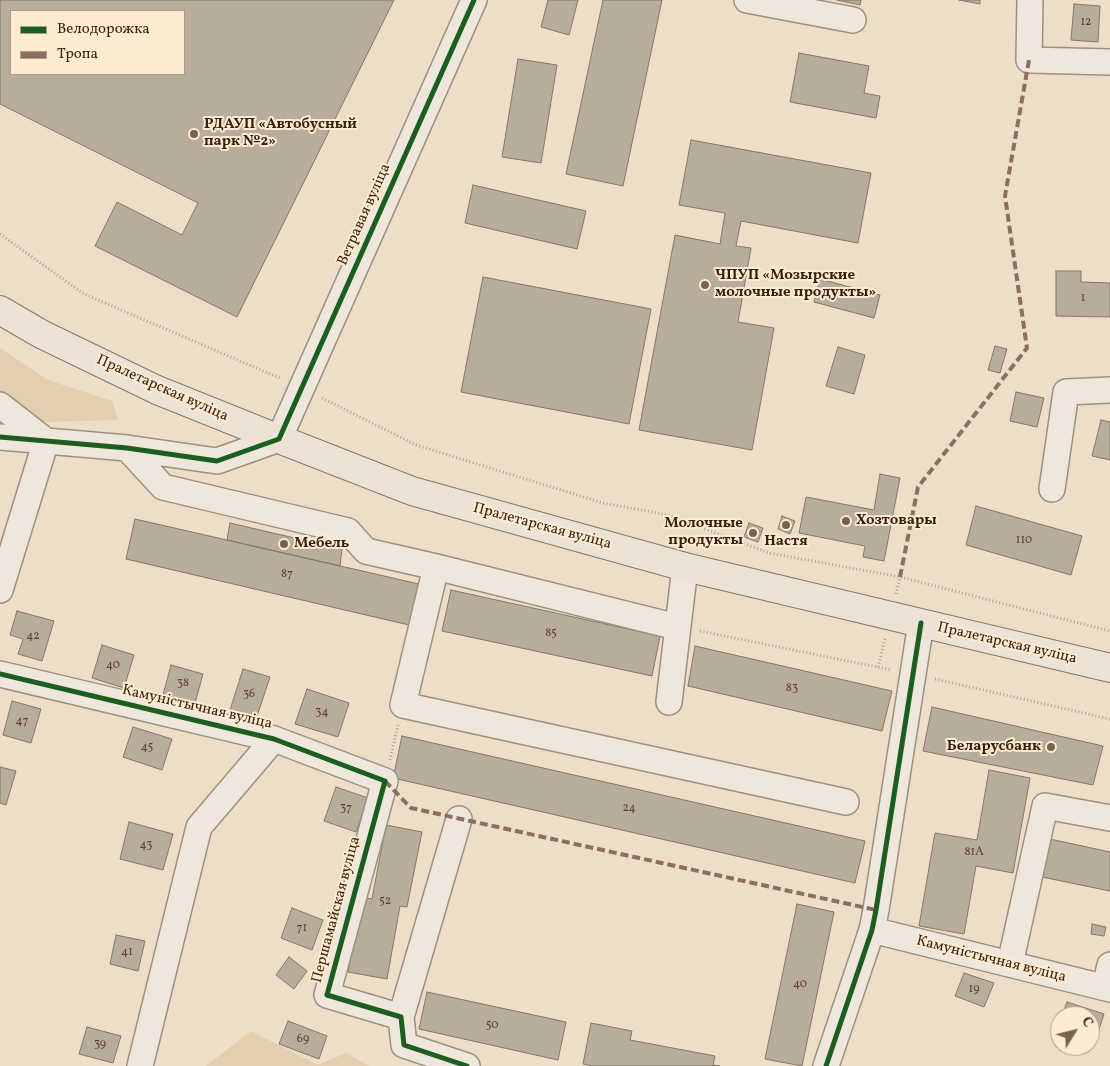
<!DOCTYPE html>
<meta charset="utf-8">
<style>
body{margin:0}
#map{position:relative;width:1110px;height:1066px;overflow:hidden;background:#eddec8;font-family:Vollkorn,serif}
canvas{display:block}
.legend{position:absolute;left:10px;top:10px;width:175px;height:65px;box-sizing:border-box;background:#fdecd2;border:1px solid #af9a83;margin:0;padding:6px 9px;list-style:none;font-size:15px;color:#391f0d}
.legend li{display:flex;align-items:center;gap:10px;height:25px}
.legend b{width:25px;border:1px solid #af9a83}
.north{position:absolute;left:1050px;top:1006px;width:50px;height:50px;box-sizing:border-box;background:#fdecd2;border:1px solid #af9a83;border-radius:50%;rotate:54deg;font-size:14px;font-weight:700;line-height:20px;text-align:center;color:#391f0d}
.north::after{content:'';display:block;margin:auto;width:18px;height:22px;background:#78624e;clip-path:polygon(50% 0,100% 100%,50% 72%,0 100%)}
</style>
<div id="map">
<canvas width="1110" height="1066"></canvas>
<ul class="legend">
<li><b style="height:6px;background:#1b5e20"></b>Велодорожка</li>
<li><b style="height:6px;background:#8d6e63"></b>Тропа</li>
</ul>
<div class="north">С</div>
</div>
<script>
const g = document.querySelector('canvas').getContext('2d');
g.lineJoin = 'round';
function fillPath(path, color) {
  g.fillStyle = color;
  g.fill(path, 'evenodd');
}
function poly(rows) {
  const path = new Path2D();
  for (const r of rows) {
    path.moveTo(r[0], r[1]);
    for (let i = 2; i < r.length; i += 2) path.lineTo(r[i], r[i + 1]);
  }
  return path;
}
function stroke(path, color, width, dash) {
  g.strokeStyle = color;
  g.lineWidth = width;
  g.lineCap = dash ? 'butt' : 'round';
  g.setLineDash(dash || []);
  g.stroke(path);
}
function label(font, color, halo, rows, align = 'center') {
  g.font = font + ' Vollkorn,serif';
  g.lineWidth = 4;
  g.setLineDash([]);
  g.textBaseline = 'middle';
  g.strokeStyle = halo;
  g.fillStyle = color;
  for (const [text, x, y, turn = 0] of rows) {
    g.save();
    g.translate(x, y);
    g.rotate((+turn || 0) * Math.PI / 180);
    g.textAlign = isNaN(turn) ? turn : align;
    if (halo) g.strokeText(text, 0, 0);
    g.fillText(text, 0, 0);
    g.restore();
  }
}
fillPath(poly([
 [0,348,48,380,112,401,118,420,0,423],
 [251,1031,318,1065,346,1053,369,1066,206,1066]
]), '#e3ceb0');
const building = poly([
 [0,0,394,0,237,317,95,246,117,202,182,235,198,203,0,104,0,0],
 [11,11,184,11,184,74,11,74,11,11],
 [548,0,578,0,569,35,541,27,548,0],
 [603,0,662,0,623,186,566,174,603,0],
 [837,0,861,0,860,5,837,0],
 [959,0,980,0,980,4,959,0],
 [1074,4,1100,6,1098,42,1071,40,1074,4],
 [799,53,869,66,864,93,880,96,876,118,790,102,799,53],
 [518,59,557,65,541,163,502,157,518,59],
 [691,140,871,173,858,243,741,221,736,246,751,248,738,322,774,328,752,450,639,430,675,235,720,244,725,213,679,205,691,140],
 [473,185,586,211,577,249,465,223,473,185],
 [1056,271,1081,271,1081,282,1110,283,1110,317,1056,316,1056,271],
 [483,277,651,309,629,424,461,392,483,277],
 [820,279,880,295,874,318,814,302,820,279],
 [995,346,1007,349,1000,373,988,370,995,346],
 [838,347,865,355,854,394,826,386,838,347],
 [1016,392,1044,398,1037,427,1010,421,1016,392],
 [1101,420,1110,422,1110,460,1092,456,1101,420],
 [880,474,900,478,884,561,863,557,865,546,799,533,806,497,874,510,880,474],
 [976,506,1082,536,1071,575,966,545,976,506],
 [782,516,795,521,790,534,778,529,782,516],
 [135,519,419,584,409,625,126,559,135,519],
 [230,523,342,549,340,566,227,540,230,523],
 [749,523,763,528,758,542,744,537,749,523],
 [451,590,660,636,652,676,442,631,451,590],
 [17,611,54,621,42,661,18,654,23,639,10,635,17,611],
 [102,645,134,655,124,688,92,678,102,645],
 [695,646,892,691,882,731,688,686,695,646],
 [171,665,203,674,195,703,163,695,171,665],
 [243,669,270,677,255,722,229,713,243,669],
 [307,689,349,703,338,737,295,724,307,689],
 [12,701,41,709,31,743,3,735,12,701],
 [932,707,1103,746,1093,785,923,751,932,707],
 [133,727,172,739,162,770,123,757,133,727],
 [402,736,865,841,855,883,393,778,402,736],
 [0,767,16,771,6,805,0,803,0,767],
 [989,770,1030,778,1013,873,976,866,964,934,919,926,935,833,977,840,989,770],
 [336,787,368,798,356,832,324,821,336,787],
 [129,822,173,834,163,870,120,859,129,822],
 [386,825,422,832,407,907,400,906,387,979,348,972,362,897,372,899,386,825],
 [1050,839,1110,852,1110,891,1042,877,1050,839],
 [797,904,834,912,802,1066,765,1059,797,904],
 [292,908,323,920,312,950,281,938,292,908],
 [1092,924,1106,927,1104,936,1091,934,1092,924],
 [116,935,145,941,138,971,110,964,116,935],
 [289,957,307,971,294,989,276,975,289,957],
 [964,973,994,983,984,1007,955,996,964,973],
 [427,992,566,1022,558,1060,419,1029,427,992],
 [1067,1002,1104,1014,1094,1045,1090,1044,1090,1016,1062,1016,1067,1002],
 [288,1021,327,1036,319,1059,279,1044,288,1021],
 [591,1023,632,1031,630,1040,715,1056,713,1065,720,1066,593,1066,583,1064,591,1023],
 [87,1027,121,1036,113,1063,79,1054,87,1027]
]);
fillPath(building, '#b8ac9c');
stroke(building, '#827769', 1);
const minor = poly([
 [747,0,853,20],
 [1030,0,1029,60,1110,62],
 [0,405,46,441],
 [0,437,127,448,217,461,279,439,474,0],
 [127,448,163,487,348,531,366,551,436,567,677,627],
 [1052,489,1066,392,1110,390],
 [436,567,403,705,846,802],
 [0,590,46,441],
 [0,674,274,739,385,781,327,995,401,1017,404,1045,467,1066],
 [669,702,685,567],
 [872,930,1110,989],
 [1010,964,1045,806,1110,818],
 [1105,987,1110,965],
 [401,1017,459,819],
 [140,1066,199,827,274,739],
 [826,1066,872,930,876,910,921,623]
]);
const major = poly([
 [0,310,41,334,157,390,279,439,412,491,685,567,1110,668]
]);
stroke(minor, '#9c9082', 28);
stroke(major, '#827769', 30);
stroke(poly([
 [0,234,84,294,282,379],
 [322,398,416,445,603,503,668,515,769,553,900,577,1110,631],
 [896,594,900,577],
 [700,631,892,670],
 [878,667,885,639],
 [935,679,1110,719],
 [390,760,398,725]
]), '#aca399', 3, [1, 2.5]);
stroke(minor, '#efe7dc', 25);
stroke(major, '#ece3d6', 28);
stroke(poly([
 [900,577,918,487,1027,348,1005,196,1029,60],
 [385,781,411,808,876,910]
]), '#8d6e63', 4, [8, 4]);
stroke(poly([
 [0,437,127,448,217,461,279,439,474,0],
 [0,674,274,739,385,781,327,995,401,1017,404,1045,467,1066],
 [826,1066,872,930,876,910,921,623]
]), '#1b5e20', 5);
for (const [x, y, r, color] of [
 [194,134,5,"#78624e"],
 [705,285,5,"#78624e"],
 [846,521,5,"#78624e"],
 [786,525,5,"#78624e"],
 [753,533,5,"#78624e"],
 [284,544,5,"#78624e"],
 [1051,747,5,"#78624e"]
]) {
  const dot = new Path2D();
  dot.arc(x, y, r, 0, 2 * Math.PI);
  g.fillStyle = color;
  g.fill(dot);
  stroke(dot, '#fdecd2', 2);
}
label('12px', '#594231', null, [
 ["12",1086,23],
 ["1",1083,299],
 ["110",1024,541],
 ["87",287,575],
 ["85",551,634],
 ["42",33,637],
 ["40",113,666],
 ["38",183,684],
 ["83",792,689],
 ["36",249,695],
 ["34",322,713],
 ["47",22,722],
 ["45",147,748],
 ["37",346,809],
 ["24",629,809],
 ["43",146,846],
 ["81А",974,853],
 ["52",385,902],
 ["71",302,929],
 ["41",127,953],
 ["40",800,985],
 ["19",974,990],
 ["50",492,1026],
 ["69",303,1040],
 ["39",100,1045]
]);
label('bold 15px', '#391f0d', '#fdecd2', [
 ["РДАУП «Автобусный",204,125],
 ["парк №2»",204,142],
 ["ЧПУП «Мозырские",715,276],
 ["молочные продукты»",715,293],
 ["Хозтовары",856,521],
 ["Молочные",743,524,"right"],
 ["продукты",743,541,"right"],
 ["Настя",786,542,"center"],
 ["Мебель",294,544],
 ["Беларусбанк",1041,747,"right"]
], 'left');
label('15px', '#391f0d', '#fdecd2', [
 ["Ветравая вуліца",365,215,-66],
 ["Пралетарская вуліца",162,389,24],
 ["Пралетарская вуліца",542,527,15],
 ["Пралетарская вуліца",1007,644,13],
 ["Камуністычная вуліца",197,708,13],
 ["Першамайская вуліца",337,910,-75],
 ["Камуністычная вуліца",991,960,14]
]);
</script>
